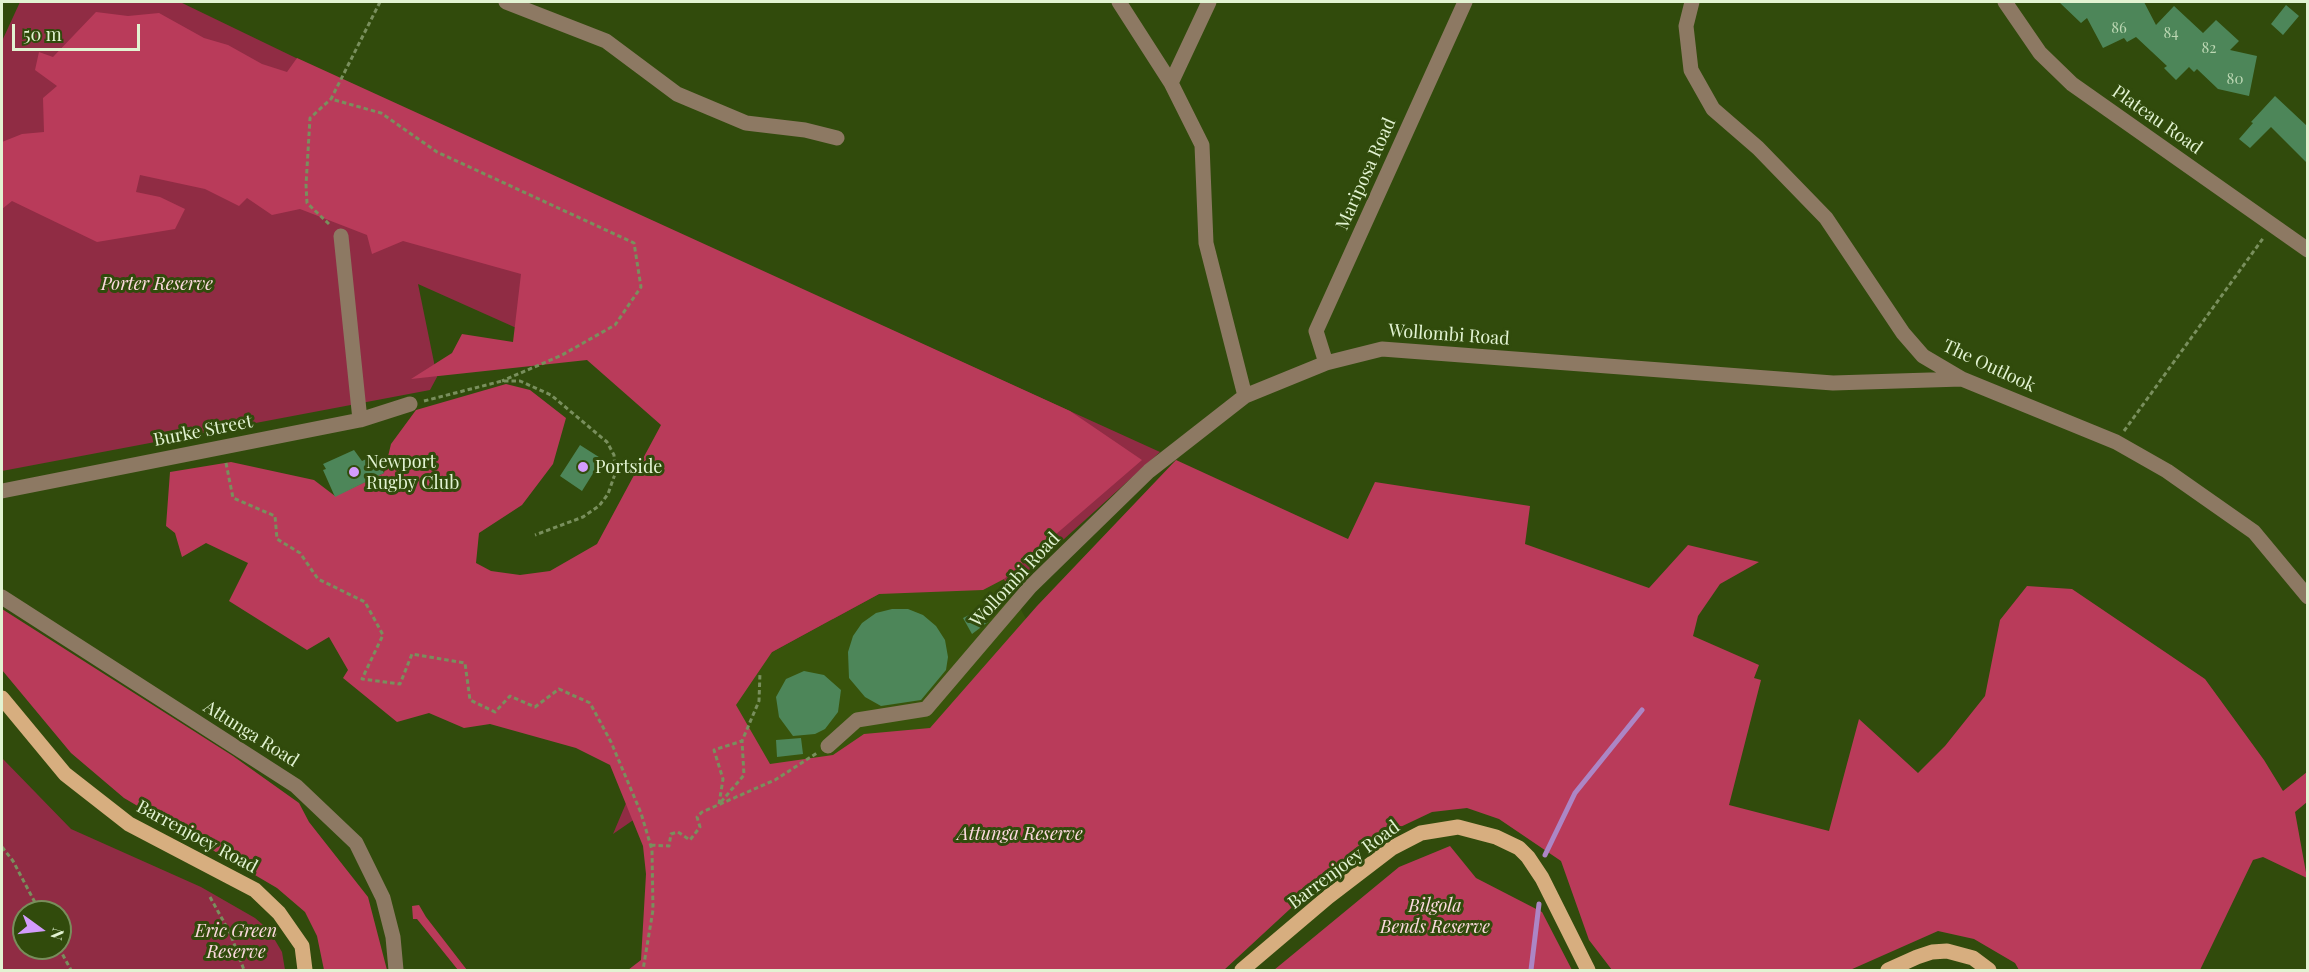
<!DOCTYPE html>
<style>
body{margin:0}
#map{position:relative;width:2309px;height:972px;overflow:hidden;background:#314b0c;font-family:"Playfair Display",serif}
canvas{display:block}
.frame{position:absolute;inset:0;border:3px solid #e2f3d2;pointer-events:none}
.north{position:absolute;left:12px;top:900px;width:60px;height:60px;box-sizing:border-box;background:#314b0c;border:2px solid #788e5b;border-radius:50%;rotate:105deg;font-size:16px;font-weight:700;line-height:24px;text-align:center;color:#e2f3d2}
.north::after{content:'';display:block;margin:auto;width:21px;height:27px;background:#d39cfc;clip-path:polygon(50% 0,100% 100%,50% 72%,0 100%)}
.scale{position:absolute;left:12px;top:24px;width:128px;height:27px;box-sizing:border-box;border:3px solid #e2f3d2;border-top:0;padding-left:8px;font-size:18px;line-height:21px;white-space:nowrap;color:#e2f3d2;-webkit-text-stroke:4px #314b0c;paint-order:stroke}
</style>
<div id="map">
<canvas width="2309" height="972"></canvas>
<div class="frame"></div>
<div class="north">N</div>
<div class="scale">50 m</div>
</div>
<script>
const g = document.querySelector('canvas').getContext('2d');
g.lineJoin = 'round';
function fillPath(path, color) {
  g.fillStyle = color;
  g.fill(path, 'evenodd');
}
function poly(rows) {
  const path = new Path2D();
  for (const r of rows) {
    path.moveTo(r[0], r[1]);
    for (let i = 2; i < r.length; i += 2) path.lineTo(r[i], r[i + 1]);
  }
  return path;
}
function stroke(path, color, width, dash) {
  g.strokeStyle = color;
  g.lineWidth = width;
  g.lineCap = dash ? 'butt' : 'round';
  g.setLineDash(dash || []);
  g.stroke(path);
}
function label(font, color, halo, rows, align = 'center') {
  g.font = font + ' "Playfair Display",serif';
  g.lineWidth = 6;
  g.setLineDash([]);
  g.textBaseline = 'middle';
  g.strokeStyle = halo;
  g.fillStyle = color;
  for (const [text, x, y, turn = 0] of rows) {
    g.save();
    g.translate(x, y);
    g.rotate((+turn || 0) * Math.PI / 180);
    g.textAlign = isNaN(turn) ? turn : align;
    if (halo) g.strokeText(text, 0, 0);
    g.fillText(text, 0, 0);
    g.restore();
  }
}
fillPath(poly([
 [982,538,1050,663,845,774,752,798,695,694]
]), '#38540b');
fillPath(poly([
 [20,2,180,2,352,85,1160,452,1009,589,982,538,833,619,767,502,755,502,823,624,696,694,690,781,613,834,738,539,629,335,588,360,418,284,437,377,430,390,2,471,2,41],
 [2,758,71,829,201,887,255,918,269,930,282,952,285,970,2,970],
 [24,912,60,912,60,948,24,948]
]), '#902c44');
fillPath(poly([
 [96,12,128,16,159,13,204,38,228,45,262,64,287,72,297,58,1070,411,1142,460,1004,579,983,590,879,594,772,652,736,705,770,764,833,755,864,734,930,728,1037,606,1176,460,1348,539,1375,482,1530,506,1525,544,1649,588,1688,545,1759,562,1720,584,1698,616,1693,636,1759,665,1754,678,1761,680,1729,805,1829,831,1859,719,1918,773,1945,746,1985,696,2000,620,2027,586,2072,589,2205,679,2264,760,2283,791,2307,772,2307,802,2295,812,2307,878,2263,857,2253,860,2200,970,2019,970,2015,963,1974,939,1938,931,1850,970,1612,970,1589,940,1561,861,1499,819,1467,808,1432,812,1356,848,1224,970,628,970,641,960,646,874,643,846,610,765,576,748,490,724,464,728,429,713,397,722,343,678,348,670,329,637,307,650,229,601,248,563,206,543,182,557,175,533,166,526,170,472,231,462,314,480,335,496,384,473,391,444,416,410,506,384,530,390,566,418,553,464,522,505,479,533,476,563,491,571,520,575,550,571,597,544,661,425,587,360,411,379,452,353,462,334,513,342,521,274,403,241,372,254,367,235,300,209,272,215,247,198,239,206,205,189,140,175,136,192,160,197,185,209,175,229,97,242,12,201,2,209,2,142,22,134,44,132,43,98,57,86,35,70,39,52,53,57],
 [2,609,233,756,299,803,309,822,368,897,387,970,324,970,317,936,305,912,277,888,124,798,71,753,2,670],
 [1450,846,1476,878,1542,912,1572,970,1274,970,1399,867],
 [419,905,426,917,467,970,458,970,417,919,413,919,412,906]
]), '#b93b5a');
stroke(poly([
 [1545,855,1575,793,1642,710],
 [1531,970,1539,904]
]), '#ac86c5', 5);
fillPath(poly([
 [2059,2,2144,2,2156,25,2174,6,2203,33,2216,20,2239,41,2230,50,2257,56,2249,96,2218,89,2197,69,2194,72,2189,67,2176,80,2164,68,2167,66,2136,37,2127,42,2124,38,2103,48,2087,18,2081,23],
 [2286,5,2299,16,2283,35,2271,24],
 [2275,96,2307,126,2307,163,2271,127,2250,148,2239,139,2253,123,2251,122],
 [580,445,602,459,582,491,560,476],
 [354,450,362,461,375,455,384,473,335,497,323,470,326,469,323,464],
 [892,609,908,609,923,615,936,626,945,640,948,657,946,670,921,700,881,706,865,697,849,678,848,652,853,636,862,623,876,613],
 [981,609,988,622,972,634,963,618],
 [804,671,824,675,841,690,838,712,825,729,815,734,793,736,779,717,776,697,786,679],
 [801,738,803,754,777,757,776,740]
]), '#4d8659');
stroke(poly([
 [380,2,331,99,381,113,437,152,634,243,641,287,615,325,562,355,502,381],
 [329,224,307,203,306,185,310,118,331,99],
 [424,401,502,381,520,381,551,395,607,442,614,455,615,474,608,494,599,506,583,517,535,535],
 [2124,431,2264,237],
 [226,463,233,498,275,516,277,539,300,553,318,579,365,602,383,635,362,679,400,684,412,654,465,663,470,700,495,712,510,696,535,707,559,689,590,703,611,742,641,813,652,850,653,910,643,970],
 [721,802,744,775,742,741],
 [719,804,723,779,714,750,742,741,759,701,760,673],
 [651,845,669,846,671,834,678,832,690,840,700,827,697,817,702,812,775,780,817,753],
 [2,847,13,861,40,912],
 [210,897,230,933,244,970],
 [59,948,71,970]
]), '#798f5d', 3, [4.5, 3]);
stroke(poly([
 [506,2,606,41,677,94,746,123,805,130,837,138],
 [1119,2,1171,83,1202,145,1206,243,1245,396],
 [1692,2,1686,26,1691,70,1713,109,1758,148,1826,218,1903,333,1923,356,1962,379,2116,442,2167,471,2254,532,2308,597],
 [2005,2,2040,53,2072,84,2308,250],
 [1171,83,1209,2],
 [341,236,360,420],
 [1326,363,1316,331,1465,2],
 [2,491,360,420,410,404],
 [2,597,296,786,356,843,383,898,393,937,396,970],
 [828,746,857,720,926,709,1030,587,1149,471,1245,396,1326,363,1382,349,1833,383,1962,379]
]), '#8d7963', 15);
stroke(poly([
 [2,698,65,774,129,824,255,890,279,913,302,946,305,970],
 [1242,970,1328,897,1392,848,1421,833,1458,827,1496,837,1519,848,1528,857,1542,878,1588,970],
 [1888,970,1917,957,1932,952,1947,951,1973,958,1989,970]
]), '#d7ae7f', 15);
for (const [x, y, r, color] of [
 [583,467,6,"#d39cfc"],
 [354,472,6,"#d39cfc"]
]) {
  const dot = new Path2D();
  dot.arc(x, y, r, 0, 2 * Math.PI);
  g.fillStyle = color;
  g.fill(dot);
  stroke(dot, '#314b0c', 2);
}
label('15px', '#bdd8b4', null, [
 ["86",2119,28],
 ["84",2171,33],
 ["82",2209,48],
 ["80",2235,79]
]);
label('18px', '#e2f3d2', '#314b0c', [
 ["Plateau Road",2157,120,35],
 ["Mariposa Road",1366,174,-66],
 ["Wollombi Road",1449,335,4],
 ["The Outlook",1989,366,25],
 ["Burke Street",203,431,-11],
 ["Wollombi Road",1015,580,-47],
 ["Attunga Road",251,734,32],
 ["Barrenjoey Road",197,837,28],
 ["Barrenjoey Road",1344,865,-37]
]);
label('italic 18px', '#fddadf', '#314b0c', [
 ["Porter Reserve",157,284],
 ["Attunga Reserve",1020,834],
 ["Bilgola",1435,906],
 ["Bends Reserve",1435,927],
 ["Eric Green",236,931],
 ["Reserve",236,952]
]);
label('18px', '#e2f3d2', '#314b0c', [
 ["Newport",366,462],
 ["Rugby Club",366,483],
 ["Portside",595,467]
], 'left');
</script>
